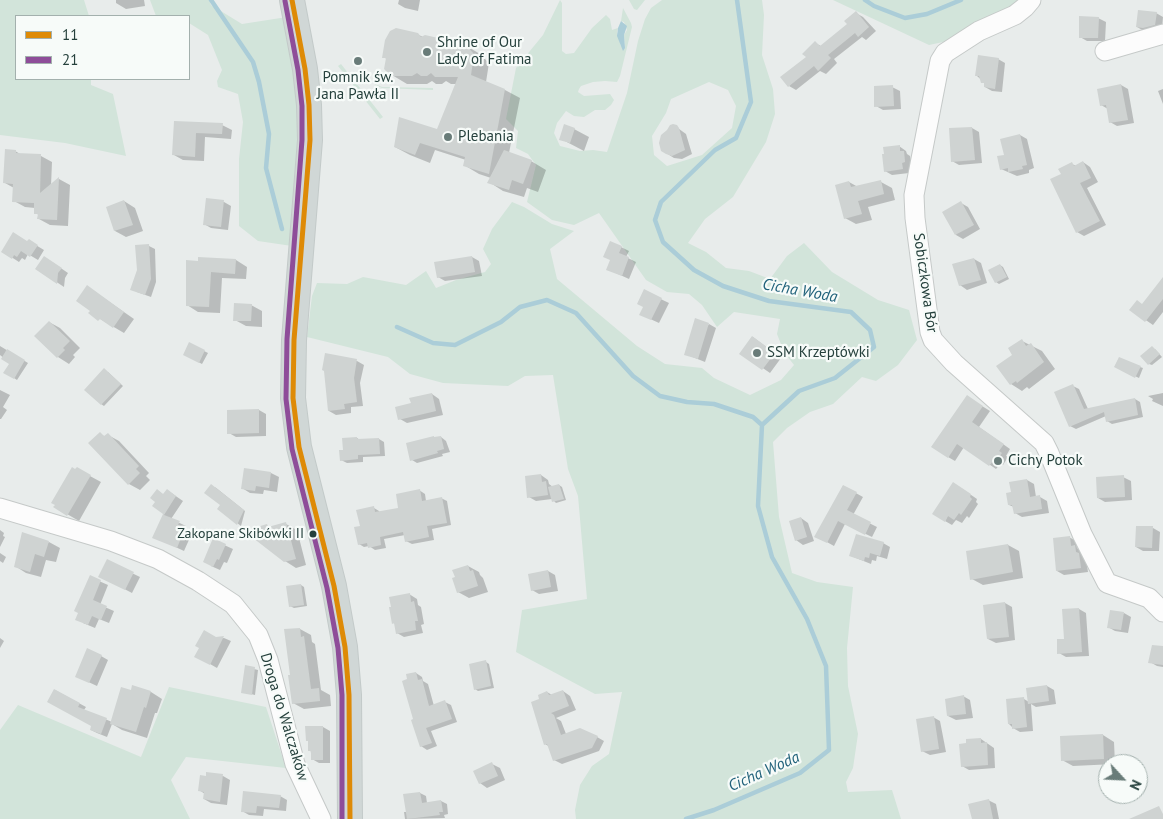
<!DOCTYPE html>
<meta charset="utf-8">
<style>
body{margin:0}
#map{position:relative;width:1163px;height:819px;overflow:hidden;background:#e8eceb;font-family:"PT Sans",sans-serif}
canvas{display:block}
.legend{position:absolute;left:15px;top:15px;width:175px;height:65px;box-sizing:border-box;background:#f7fbf9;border:1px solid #a3b0ad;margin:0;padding:6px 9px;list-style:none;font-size:15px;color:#25403c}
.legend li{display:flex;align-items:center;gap:10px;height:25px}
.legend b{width:25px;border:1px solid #a3b0ad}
.north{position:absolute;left:1098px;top:754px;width:50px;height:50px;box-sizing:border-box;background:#f7fbf9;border:1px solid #a3b0ad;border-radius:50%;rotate:115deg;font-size:14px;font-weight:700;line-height:20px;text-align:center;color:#25403c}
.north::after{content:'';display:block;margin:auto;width:18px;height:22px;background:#697c79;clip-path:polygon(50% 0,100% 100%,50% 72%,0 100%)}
</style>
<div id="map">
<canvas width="1163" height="819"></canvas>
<ul class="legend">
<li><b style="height:6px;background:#de8a06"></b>11</li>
<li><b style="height:6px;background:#8e4d99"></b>21</li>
</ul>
<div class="north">N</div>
</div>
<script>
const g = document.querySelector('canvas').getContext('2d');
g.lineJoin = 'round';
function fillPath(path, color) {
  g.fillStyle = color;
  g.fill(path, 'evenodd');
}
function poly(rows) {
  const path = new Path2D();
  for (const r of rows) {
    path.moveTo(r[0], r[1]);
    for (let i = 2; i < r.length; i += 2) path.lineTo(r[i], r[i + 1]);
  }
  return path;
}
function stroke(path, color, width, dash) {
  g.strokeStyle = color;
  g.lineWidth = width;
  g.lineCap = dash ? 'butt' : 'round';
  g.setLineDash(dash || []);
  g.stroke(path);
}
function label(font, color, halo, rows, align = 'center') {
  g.font = font + ' "PT Sans",sans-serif';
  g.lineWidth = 4.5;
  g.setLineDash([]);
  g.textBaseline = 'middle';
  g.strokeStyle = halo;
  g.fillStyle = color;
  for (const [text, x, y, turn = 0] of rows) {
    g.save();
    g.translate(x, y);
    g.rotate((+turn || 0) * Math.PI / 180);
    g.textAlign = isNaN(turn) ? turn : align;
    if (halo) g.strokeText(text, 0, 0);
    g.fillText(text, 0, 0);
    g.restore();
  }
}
fillPath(poly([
 [0,0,84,0,89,16,16,16,16,79,91,79,91,85,113,94,126,156,65,143,0,135],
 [150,0,209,0,211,5,242,24,287,17,302,140,292,246,258,241,239,226,239,159,243,122,238,94,218,87,217,81,222,70,208,35,189,23,189,16,156,16],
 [560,0,562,3,562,51,566,54,574,53,592,28,606,15,610,19,612,30,618,28,617,32,621,46,625,48,624,35,627,30,624,22,621,21,623,8,631,23,632,27,620,76,617,82,605,81,593,82,581,86,579,89,578,92,584,96,610,94,614,100,611,105,605,110,595,110,584,117,574,116,566,111,557,123,554,133,560,146,580,151,593,150,607,152,627,93,638,41,645,19,651,8,662,0,762,0,764,15,762,55,773,89,775,114,766,142,733,197,705,219,688,243,706,252,726,268,749,271,770,279,787,256,804,243,832,272,878,300,909,310,917,340,898,365,876,381,862,377,833,404,810,412,787,428,773,442,779,517,792,573,817,582,853,587,847,648,848,686,858,734,853,768,846,782,848,792,892,790,901,819,576,819,575,810,580,785,592,766,609,754,622,692,595,694,516,652,522,610,587,599,578,496,568,469,553,375,525,376,508,386,443,383,410,374,388,357,307,337,312,296,317,283,347,284,363,277,406,285,426,271,436,288,456,280,485,272,491,264,483,249,492,229,512,202,524,207,552,224,574,231,550,249,557,279,637,346,665,364,702,368,714,378,750,395,781,380,794,365,784,352,777,334,780,319,734,312,717,327,702,305,689,294,667,292,646,280,599,213,574,225,552,220,527,202,536,165,528,154,516,148,518,131,506,119,516,68,543,35],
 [709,82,728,90,736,106,732,128,702,155,667,166,654,155,652,136,666,113,671,99],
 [629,0,645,0,637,10,634,9],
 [833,0,1030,0,957,39,929,45],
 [341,64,383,117,380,119,338,66],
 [375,84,382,87,433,88,433,90,382,88,375,85],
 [169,687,266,707,286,768,186,757,171,780,190,819,0,819,0,730,18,705,141,757]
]), '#d2e4da');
fillPath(poly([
 [621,21,627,26,624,35,625,48,623,51,617,36,618,28]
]), '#abcdd8');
fillPath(poly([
 [116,0,144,0,145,6,126,9,116,3],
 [399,0,420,0,418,11,405,8,398,4],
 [856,13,863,17,876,31,866,40,862,37,834,59,837,63,826,74,820,71,796,90,789,86,815,43,821,46,849,24],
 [1156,13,1163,17,1162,28,1144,31,1137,27],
 [1098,18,1106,22,1105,41,1087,41,1080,37],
 [417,34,423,37,446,41,456,47,465,45,480,54,489,63,486,82,505,90,520,98,509,153,531,161,546,170,538,192,527,188,524,197,503,191,489,182,491,178,479,174,464,165,466,160,435,150,430,163,410,155,395,147,438,130,456,84,451,84,446,81,442,84,436,84,432,81,427,84,407,84,392,75,387,59,383,57],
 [998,59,1005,63,1002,92,992,91,985,87,986,84,977,76],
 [1121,85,1128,89,1134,123,1117,126,1110,122,1108,109,1101,105],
 [892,87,900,91,901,109,883,110,876,106],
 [1163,89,1163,104,1158,91],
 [175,122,222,125,232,130,231,139,205,137,204,161,183,160,174,155],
 [675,126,686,134,692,154,682,159,674,158,666,153],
 [972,128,979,132,982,163,959,165,952,161,950,130],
 [574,129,589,137,584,151,561,139],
 [1020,135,1027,139,1034,168,1029,170,1029,173,1017,176,1001,169,1005,156],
 [899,146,906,151,907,154,910,156,912,166,909,166,909,173,892,175,885,171],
 [15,151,22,155,41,156,52,162,51,186,59,179,70,185,68,226,50,225,39,219,39,215,35,213,35,208,25,207,14,201,14,188,5,183],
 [1083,162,1090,167,1098,182,1087,188,1106,225,1084,236,1077,232,1062,174,1072,164,1076,166],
 [849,182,858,187,881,182,892,188,895,200,868,207,872,220,856,224,845,218],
 [207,200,224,202,231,206,228,230,211,228,204,224],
 [124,201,135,208,143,231,126,237,115,231,107,208],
 [961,203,968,207,980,229,963,239,956,235],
 [29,241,44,250,38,260,28,254,25,260,22,258,19,262,2,251],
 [611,242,629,251,626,257,636,262,629,279,607,269,611,260],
 [149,246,155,249,156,282,151,297,137,292],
 [472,257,479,261,482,276,445,281,438,277],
 [199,259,236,260,247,267,246,279,222,278,220,313,198,312,187,305],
 [974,259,981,263,987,283,967,290,960,285],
 [52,262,68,273,65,278,64,287,37,269],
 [1000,265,1003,267,1009,279,999,284,996,282],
 [88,287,134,319,124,333,90,313,91,311],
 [1163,289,1163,312,1153,325,1131,310,1143,305],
 [644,291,669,303,659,323,648,318,645,307],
 [251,305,262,311,262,327,246,326,235,320],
 [49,322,60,328,80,348,73,355,75,357,69,364,58,357,36,336],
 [709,324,716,328,705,362,685,354],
 [753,337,781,358,770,373,741,353],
 [1022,341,1042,351,1055,369,1029,389,1027,387,1022,391,1011,384,1014,355],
 [190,344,208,353,202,364,185,355],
 [0,346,28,363,17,380,5,372,10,363,0,355],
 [1155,349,1162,357,1152,365,1149,364],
 [326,354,357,361,364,365,360,383,363,406,351,407,351,413,336,415,329,411],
 [1116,367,1140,367,1143,368,1139,378],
 [108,372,123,386,104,406,101,404],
 [1073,386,1079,389,1088,409,1135,399,1140,402,1143,417,1112,424,1107,421,1106,416,1076,429,1070,426],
 [0,390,10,395,3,407,7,410,1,419,0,419],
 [1163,393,1163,406,1152,401,1153,399,1148,396],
 [432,394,439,399,443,415,407,423,400,419,412,404],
 [974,401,990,411,979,427,1010,449,1006,456,1008,457,1003,465,1000,464,996,469,964,447,955,461,948,457],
 [259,410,266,414,266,436,236,437,229,433],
 [100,434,106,437,108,435,119,441,149,473,146,476,150,480,140,490,129,484],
 [441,437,446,441,450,452,442,454,443,456,417,463,412,460,436,438],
 [357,438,360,440,379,439,384,442,385,456,363,457,363,462,347,463,341,460,344,451],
 [77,469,101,482,79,521,55,507],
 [271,473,279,477,277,492,264,490,263,494,250,493,242,488],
 [541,475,548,480,549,484,553,487,559,485,562,487,566,500,556,503,552,499,536,501,529,497],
 [1123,477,1131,481,1132,500,1105,502,1098,498],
 [1027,480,1034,484,1036,497,1040,497,1047,501,1049,513,1022,517,1015,513,1014,507,1009,505,1012,493],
 [843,486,863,497,853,515,877,527,872,537,845,524,834,546,816,536],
 [215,487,245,511,241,526,219,509,222,505],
 [961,488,977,499,976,502,978,504,969,518,967,516,962,523,956,520,952,525,945,521],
 [157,490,164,495,167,490,183,501,171,519,186,526,185,529,192,533,184,551,154,537,164,514,157,502],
 [419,490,425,494,426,501,441,498,447,501,451,525,432,529,434,540,412,544,406,541,405,535,384,539,386,548,375,550,369,546,364,547,359,544,361,527,374,508,379,511,380,513,400,509],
 [801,518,808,523,814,541,803,545,796,540],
 [286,524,297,530,306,565,296,568,285,561,267,525,271,528],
 [1137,527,1153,528,1160,532,1159,551,1143,551,1136,547],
 [0,530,4,533,3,536,5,537,0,547],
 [1069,537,1076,541,1077,548,1082,551,1083,557,1086,559,1088,572,1064,575,1057,571],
 [213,540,233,549,227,563,224,562,220,570,211,566],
 [49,542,60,548,56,562,46,560,41,577,26,573,15,566],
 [883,543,890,547,887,559,877,556,876,561,872,560,871,564,851,556],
 [1008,545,1019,551,1023,578,983,585,972,579],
 [0,553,6,557,3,563,0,561],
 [107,561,140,577,132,593,107,580],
 [468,566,479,572,480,575,483,578,488,592,469,598,458,592],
 [548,571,555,575,558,591,539,594,532,590],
 [90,577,108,585,100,605,114,611,109,623,99,619,95,628,83,623],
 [301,585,304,587,307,606,294,608,290,606],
 [409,594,417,599,418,605,421,607,424,624,421,625,423,633,404,637,397,633,396,624,393,623],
 [1005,603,1012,607,1015,640,996,643,988,639],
 [1079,609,1086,613,1089,656,1066,657,1059,653],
 [1124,613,1131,617,1128,633,1115,631,1108,627],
 [300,629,311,635,312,642,315,644,321,690,330,695,331,706,304,709,293,703],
 [0,638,4,641,0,648],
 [224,638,231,641,217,668,203,660,200,648,216,639],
 [1163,648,1163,667,1157,666,1150,662],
 [101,656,108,660,97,686,84,680],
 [486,662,489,664,494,688,478,691,475,689],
 [246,667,258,670,255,695,242,692],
 [416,673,422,677,423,681,428,684,434,706,445,702,451,705,457,722,431,731,437,746,427,750,421,746,414,720],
 [1047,686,1054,690,1056,704,1036,707,1031,704,1033,731,1020,732,1013,728,1009,724,1024,699,1029,702],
 [133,687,151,692,162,699,157,713,155,713,147,738,122,730,112,724,107,737,97,733,91,730,93,726,55,690,86,707,84,710,112,722,132,691],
 [563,691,570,696,576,710,556,718,561,721,566,734,597,737,604,741,599,751,562,764,554,760,550,747,545,744,540,700,547,692,552,695],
 [963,696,970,700,973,718,956,720,948,716],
 [933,717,940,721,946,752,930,755,922,751],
 [323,727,330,731,330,763,319,763,312,759,309,741],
 [1103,735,1114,742,1115,764,1073,766,1062,760,1061,737],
 [981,739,994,748,995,768,969,770,962,766],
 [492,764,500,768,505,780,487,788,480,783],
 [208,774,223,776,230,780,227,805,211,803,204,799,205,794,199,790,207,778],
 [420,793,426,796,427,803,441,801,447,804,448,814,444,815,445,818,405,819,404,812,407,812,405,795],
 [280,796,287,800,286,811,264,809,263,816,249,815,242,811],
 [988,800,996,804,999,819,973,819]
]), '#0003');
stroke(poly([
 [211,0,253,62,259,82,269,134,266,168,282,229],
 [865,0,874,6,905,18,927,14,961,0],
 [397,327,433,343,455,345,501,322,520,307,547,300,576,313,633,376,660,396,687,402,714,404,753,417,762,425],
 [686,819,714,810,800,773,829,750,826,666,807,619,772,557,758,506,762,425,799,391,835,378,874,347,870,330,851,312,769,301,723,286,694,270,663,242,655,220,661,202,715,150,736,138,751,102,737,0]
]), '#abcdd8', 4.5);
fillPath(poly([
 [1138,10,1157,12,1155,25,1143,28,1136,27],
 [856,11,869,27,858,37,855,33,828,55,831,58,818,71,814,66,788,87,780,77,806,57,802,54,815,41,820,46,847,24,844,21],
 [1079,16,1099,17,1098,38,1079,38],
 [396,28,418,33,421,37,425,35,447,40,452,47,461,43,465,44,474,54,471,75,505,89,489,174,463,166,465,157,420,143,415,155,394,147,399,117,437,129,458,77,435,77,431,73,427,76,421,76,417,73,412,76,391,76,384,69,386,58,382,58,385,40,390,31],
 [978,55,999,58,995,89,984,87,984,83,981,83,979,76,975,76],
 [1121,84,1128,120,1109,123,1106,105,1100,106,1097,89],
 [893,85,894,106,874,107,874,86],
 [174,121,223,123,222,134,196,133,195,157,172,155],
 [564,124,575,128,570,143,559,140],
 [673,124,677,125,679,128,685,150,672,156,666,154,661,151,659,143,661,135,667,130,670,125],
 [972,127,975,160,951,162,949,128],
 [1020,134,1027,165,1022,166,1023,169,1008,172,1008,168,1000,170,997,156,1004,155,1000,139],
 [900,145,900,151,904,151,905,162,902,163,903,169,884,172,882,154,884,154,883,147],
 [5,149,16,150,16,153,41,154,40,193,59,177,57,220,37,219,38,214,34,214,34,203,12,202,13,184,3,183],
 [504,150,532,160,523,184,512,180,509,190,487,183],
 [1083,161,1091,178,1080,183,1100,221,1076,233,1050,179,1061,174,1058,169,1072,162,1074,166],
 [881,180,884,194,858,201,862,214,844,219,835,185,849,181,851,187],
 [206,198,224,200,221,227,203,225],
 [124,200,133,225,114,231,106,207],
 [961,201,974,225,955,235,942,212],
 [13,232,27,241,29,239,38,245,30,257,21,251,17,257,14,255,12,259,1,252],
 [610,241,622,246,619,253,629,257,622,276,606,270,610,260,603,257],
 [149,244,151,279,145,295,130,290,137,270,135,245],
 [44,256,62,268,58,273,57,284,35,269],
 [472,256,475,272,437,278,434,262],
 [198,257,236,259,235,274,211,272,209,307,186,306,186,260,198,261],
 [974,258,981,280,959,286,952,264],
 [1000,264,1007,277,995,283,988,270],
 [1163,277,1163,299,1145,322,1129,310,1137,300,1142,304],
 [87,285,124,312,113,328,100,319,98,321,88,313,90,311,76,301],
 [644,289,662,298,651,320,639,315,643,307,637,304],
 [234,303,252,304,251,321,233,321],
 [695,318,709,323,698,359,684,355],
 [49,321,70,341,63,348,65,350,57,358,34,336],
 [752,336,775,353,762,370,739,354],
 [1022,339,1026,346,1031,343,1044,362,1017,383,1016,381,1010,385,996,366,1012,355,1008,348],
 [189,342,205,350,199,363,183,355],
 [1152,346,1160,354,1148,365,1140,356],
 [7,349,25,360,14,379,3,373,9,364,1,359],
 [325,353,357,359,354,378,357,402,344,404,345,409,328,411,324,371,322,370],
 [1119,357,1141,366,1135,378,1114,367],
 [104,368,121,384,101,405,84,390],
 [1073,384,1084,409,1135,398,1138,415,1106,422,1104,412,1069,427,1054,392],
 [432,393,436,411,398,420,395,407,411,403,409,398],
 [967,395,983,406,972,422,1004,444,999,451,1002,453,995,462,993,461,989,466,957,444,948,458,931,447],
 [259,409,259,433,227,434,227,410],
 [100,432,104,436,108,433,139,466,136,469,140,473,128,485,88,443],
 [434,436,434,437,441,436,444,449,437,451,438,453,410,461,406,443],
 [357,437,357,439,379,438,380,454,358,455,358,459,340,461,339,450,343,450,342,438],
 [72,467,75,469,77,467,91,475,67,516,53,507,55,505,51,503],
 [244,468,271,472,269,488,256,486,255,491,241,489],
 [541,474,542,482,546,481,548,495,527,498,525,476],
 [1124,475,1125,497,1097,498,1096,477],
 [1027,479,1030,497,1040,495,1042,509,1014,514,1012,505,1008,505,1006,493,1011,492,1009,482],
 [953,482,971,494,970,497,972,499,961,515,959,513,954,520,948,516,945,522,932,514],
 [211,484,244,510,237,525,217,509,220,505,204,493],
 [559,484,564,499,552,502,548,487],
 [843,485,857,492,847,510,871,522,865,535,838,521,827,543,814,537],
 [157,489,163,494,167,489,176,496,164,515,180,521,178,525,185,528,177,548,152,538,163,514,152,506,155,502,150,498],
 [420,489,422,501,442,497,447,523,427,526,429,537,405,542,403,532,380,537,381,545,368,548,367,543,358,545,354,527,360,526,356,510,374,506,375,512,398,508,396,494],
 [801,517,807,537,795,541,789,521],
 [286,522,296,559,284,562,244,531,267,524,268,527],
 [1136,526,1153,526,1152,548,1135,547],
 [22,532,49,541,44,557,35,554,30,572,14,567],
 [856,534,884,542,880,556,870,553,869,558,865,557,864,561,849,556],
 [1070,536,1071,546,1075,545,1076,552,1079,553,1081,568,1056,571,1053,538],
 [213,538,226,544,219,560,217,559,213,567,203,562],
 [1008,544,1013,572,970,580,966,551],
 [107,559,134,572,125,590,98,577],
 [468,565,470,571,473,570,478,586,457,593,452,578,455,577,452,570],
 [548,570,551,587,531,591,528,574],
 [90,575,101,580,93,600,107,606,101,620,92,616,88,625,75,620,78,613,74,611],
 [301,584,304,605,289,607,286,586],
 [410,593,411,602,414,601,418,621,415,621,416,630,396,634,394,623,392,624,389,607,391,607,389,597],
 [1005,602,1009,637,987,639,983,605],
 [1079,608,1082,652,1057,654,1057,639,1064,639,1062,609],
 [1110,610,1124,612,1121,630,1107,628],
 [300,628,301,637,304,636,311,689,319,688,320,701,292,704,288,675,290,675,284,629],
 [204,630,216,637,224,636,210,665,194,657,199,648,195,646],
 [1152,645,1163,646,1163,665,1148,663],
 [87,648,102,655,89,683,75,677],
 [486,660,491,686,474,690,469,664],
 [245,665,255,667,252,695,241,693],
 [416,672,418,680,422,679,429,706,445,700,452,719,426,728,432,743,420,747,411,720,413,719,402,681,407,679,406,674],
 [132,685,151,691,146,708,144,707,136,732,110,724,121,687,131,690],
 [1047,685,1049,701,1028,704,1026,688],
 [54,689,80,703,78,707,107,718,101,734,90,730,91,726,47,702],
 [563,690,569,706,551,713,554,715,561,735,580,728,598,736,592,748,553,761,547,744,544,745,531,702,539,699,538,695,547,691,549,695],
 [964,695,966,714,947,716,945,699],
 [1024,697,1027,727,1012,729,1012,724,1008,724,1006,699],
 [934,716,939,749,921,752,916,719],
 [305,726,323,726,323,760,311,760,311,751,308,751,308,741,306,741],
 [1103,734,1104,759,1061,761,1060,736],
 [981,738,981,743,987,742,988,765,961,767,959,744,966,743,966,739],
 [492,762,498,776,479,784,473,771],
 [206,772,223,774,220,802,203,799,204,792,198,791,200,775,206,776],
 [243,791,281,795,279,808,257,806,256,813,241,812],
 [420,792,422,803,441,800,443,812,439,812,440,815,407,819,403,794],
 [989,799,993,819,972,819,968,804],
 [1159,806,1163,814,1163,819,1129,819]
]), '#cfd3d2');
const minor = poly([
 [1031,0,1025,7,1015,15,979,31,945,53,940,61,914,195,915,218,930,332,933,340,954,363,1044,443,1049,453,1082,534,1107,583,1149,598,1163,612],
 [1105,51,1163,34],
 [0,508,111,541,158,559,198,581,233,604,258,635,268,660,295,764,321,819]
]);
const major = poly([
 [292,0,305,69,309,105,310,140,294,340,293,398,299,447,334,586,345,647,349,695,350,819]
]);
stroke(minor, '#c5c9c8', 21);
stroke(major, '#c3cac9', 26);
stroke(minor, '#fcfcfc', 19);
stroke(major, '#d0d7d6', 24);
stroke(poly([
 [292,0,305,69,309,105,310,140,294,340,293,398,299,447,334,586,345,647,349,695,350,819]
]), '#de8a06', 5);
stroke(poly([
 [285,1,298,70,302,106,302,140,287,339,286,399,292,449,327,588,338,648,342,695,342,819]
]), '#8e4d99', 5);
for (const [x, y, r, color] of [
 [427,52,5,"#697c79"],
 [358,61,5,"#697c79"],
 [448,137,5,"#697c79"],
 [757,353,5,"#697c79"],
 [998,461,5,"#697c79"],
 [313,534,4.5,"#25403c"]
]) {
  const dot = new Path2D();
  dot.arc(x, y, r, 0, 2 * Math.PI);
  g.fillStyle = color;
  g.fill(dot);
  stroke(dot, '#f7fbf9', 2);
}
label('14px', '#25403c', '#f7fbf9', [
 ["Zakopane Skibówki II",304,534]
], 'right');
label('15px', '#25403c', '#f7fbf9', [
 ["Shrine of Our",437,43],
 ["Lady of Fatima",437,60],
 ["Pomnik św.",358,78,"center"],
 ["Jana Pawła II",358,95,"center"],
 ["Plebania",458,137],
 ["SSM Krzeptówki",767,353],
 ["Cichy Potok",1008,461]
], 'left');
label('15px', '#25403c', '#f7fbf9', [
 ["Sobiczkowa Bór",925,283,82],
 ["Droga do Walczaków",284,717,73]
]);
label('italic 16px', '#21627b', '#f7fbf9', [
 ["Cicha Woda",800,291,10],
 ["Cicha Woda",764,772,-24]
]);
</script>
